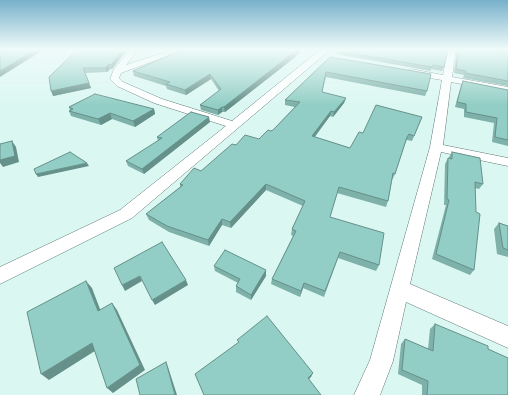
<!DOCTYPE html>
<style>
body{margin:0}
canvas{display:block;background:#dbf7f2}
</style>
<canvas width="508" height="395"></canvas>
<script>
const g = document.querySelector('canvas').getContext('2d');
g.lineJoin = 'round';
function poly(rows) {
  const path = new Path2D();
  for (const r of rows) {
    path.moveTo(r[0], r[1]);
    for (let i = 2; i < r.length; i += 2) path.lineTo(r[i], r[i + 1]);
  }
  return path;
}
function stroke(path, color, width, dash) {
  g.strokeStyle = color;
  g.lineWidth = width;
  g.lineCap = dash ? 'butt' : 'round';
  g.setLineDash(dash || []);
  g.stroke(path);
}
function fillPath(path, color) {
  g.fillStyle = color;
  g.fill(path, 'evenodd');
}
const minor = poly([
 [131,49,138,49,126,65,175,49,186,49,121,73,119,78,123,82,162,99,232,121,316,53,322,49,331,49,132,218,0,284,0,267,120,210,226,126,154,103,117,86,110,79,114,69,131,49],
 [448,49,456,49,452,77,508,87,508,93,451,82,443,145,508,158,508,166,441,152,410,284,508,326,508,348,406,302,393,361,380,395,354,395,370,360,430,147,442,80,411,75,407,72,411,69,443,75,448,49]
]);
stroke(minor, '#5f7874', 1);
fillPath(minor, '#fff');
fillPath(poly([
 [78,49,128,49,112,69,110,69,107,72,85,73,91,88,53,96],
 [183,49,303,49,294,58,225,112,222,112,218,115,201,110,200,105,219,91,211,79,186,95,167,89,166,86,134,76,133,71],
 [457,49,491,49,508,52,508,86,463,78,464,75,454,73],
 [337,51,444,67,442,71,431,69,431,71,336,54],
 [330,57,427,91,425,96,326,77,322,92,346,98,344,103,333,117,330,116,315,137,350,148,363,133,422,117,412,141,407,140,406,141,395,174,392,180,388,201,386,207,337,193,330,217,379,265,376,271,338,258,324,297,303,288,300,297,271,284,272,279,293,236,291,235,292,229,303,206,266,190,231,228,222,225,209,246,169,232,149,220,146,214,180,187,180,184,201,171,236,145,259,139,273,130,295,107,285,105,285,100],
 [463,81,508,90,508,146,492,142,494,123,464,117,464,109,455,107,461,85],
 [69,107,154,109,155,114,135,127,112,119,101,125,71,116,69,111,70,110],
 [210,122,144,174,128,166,126,161,158,141,157,137],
 [452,152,483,184,479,189,475,188,474,270,470,275,432,259,446,205,444,205,445,164,448,158,449,159,449,157],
 [499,223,508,226,508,257,497,254,494,229],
 [214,266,266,276,251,300,236,292,236,286,238,283,215,271],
 [435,324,488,349,508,395,422,395,422,385,398,374,401,344,405,339,428,349,430,329]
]), '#7eb1a9');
fillPath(poly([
 [37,49,45,49,0,77,0,71],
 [123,49,128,49,112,69,111,65],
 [298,49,303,49,294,58,225,112,224,107],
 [109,64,110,69,107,72,105,68],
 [210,74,211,79,186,95,185,90],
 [89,83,91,88,53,96,51,91],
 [346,98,344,103,333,117,334,112],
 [222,107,222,112,218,115,218,110],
 [154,109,155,114,135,127,133,121],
 [331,111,330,116,311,141,312,136],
 [110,113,112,119,101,125,98,119],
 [209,117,210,122,144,174,142,169],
 [12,141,16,147,19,162,3,167,0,163,0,160],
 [87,163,89,166,38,177,36,174],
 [266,184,266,190,231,228,230,222],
 [222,219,222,225,209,246,208,240],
 [266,270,266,276,251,300,251,295],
 [140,276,142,281,125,291,122,285],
 [186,280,188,285,155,305,152,300],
 [86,281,92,288,103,317,98,311],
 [304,283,303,288,300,297,301,291],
 [112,303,117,310,145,370,113,393,107,388],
 [92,343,98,349,49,380,41,374],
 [166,362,168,367,177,395,175,395],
 [313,373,311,377,306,382,308,378]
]), '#66908a');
const building = poly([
 [2,49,37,49,0,71,0,50,2,49],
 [78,49,123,49,111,65,109,64,105,68,83,68,89,83,51,91,49,77,78,49],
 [184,49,298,49,224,107,222,107,218,110,200,105,221,89,210,74,185,90,166,84,170,82,133,71,184,49],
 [338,49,448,49,444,67,433,65,432,67,337,51,338,49],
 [459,49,491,49,508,52,508,81,465,73,466,71,456,69,459,49],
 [330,57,431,74,427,91,326,72,322,92,346,98,334,112,331,111,312,136,350,148,359,132,363,133,376,105,422,117,414,136,409,134,407,137,395,174,393,173,388,201,339,187,330,217,384,233,379,265,340,252,325,291,304,283,301,291,272,279,296,231,292,229,305,201,266,184,230,222,222,219,208,240,167,226,146,214,183,185,180,184,194,168,201,171,232,144,236,145,245,135,259,139,268,130,271,131,273,130,300,102,285,100,330,57],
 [463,81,508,90,508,140,495,137,497,118,466,112,466,104,457,102,463,81],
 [95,94,154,109,133,121,110,113,98,119,69,111,73,109,69,107,95,94],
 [191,112,209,117,142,169,126,161,162,138,157,137,191,112],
 [12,141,15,156,0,160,0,144,12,141],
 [70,152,87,163,36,174,34,169,70,152],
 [452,152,480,158,483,184,475,182,476,212,480,214,474,270,436,254,449,200,447,199,448,158,452,159,452,152],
 [499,223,508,226,508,250,503,248,499,223],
 [162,242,186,280,152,300,140,276,122,285,114,268,162,242],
 [225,250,266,270,251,295,236,286,240,279,214,266,225,250],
 [86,281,98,311,112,303,140,365,107,388,92,343,41,374,27,312,86,281],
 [267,316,313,373,308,378,321,395,204,395,195,374,239,342,237,340,267,316],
 [435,324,488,346,488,349,508,358,508,395,427,395,428,381,402,370,405,339,433,351,435,324],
 [166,362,175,395,140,395,136,379,166,362]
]);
fillPath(building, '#92cec5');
stroke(building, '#66908a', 1);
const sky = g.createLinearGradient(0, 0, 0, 105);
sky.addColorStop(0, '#77b0cb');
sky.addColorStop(0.47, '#effbf9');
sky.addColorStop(1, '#effbf900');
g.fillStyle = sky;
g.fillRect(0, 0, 508, 105);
</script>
